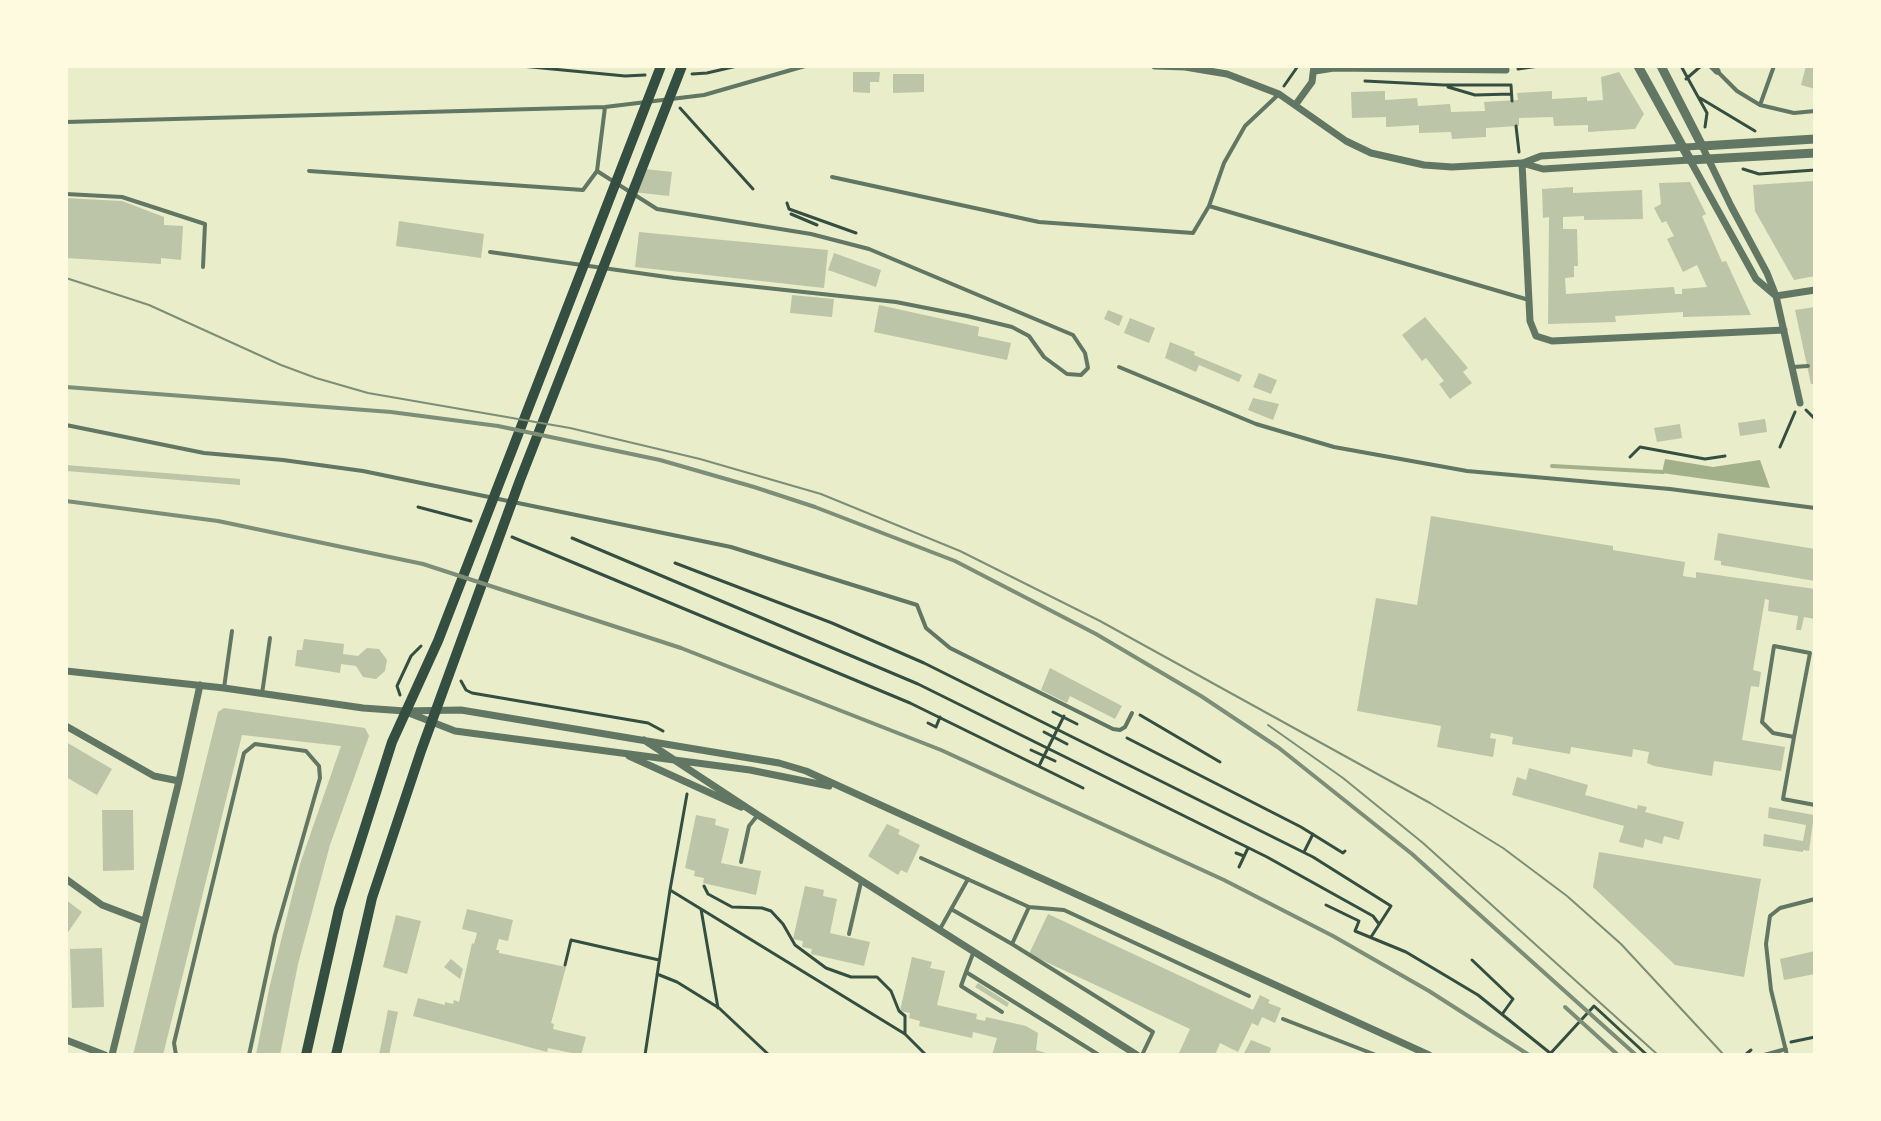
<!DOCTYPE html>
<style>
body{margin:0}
#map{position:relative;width:1881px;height:1121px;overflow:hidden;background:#e9edc9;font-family:Signika,sans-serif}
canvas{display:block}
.frame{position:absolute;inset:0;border:68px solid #fefae0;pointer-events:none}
</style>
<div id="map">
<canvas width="1881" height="1121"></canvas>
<div class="frame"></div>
</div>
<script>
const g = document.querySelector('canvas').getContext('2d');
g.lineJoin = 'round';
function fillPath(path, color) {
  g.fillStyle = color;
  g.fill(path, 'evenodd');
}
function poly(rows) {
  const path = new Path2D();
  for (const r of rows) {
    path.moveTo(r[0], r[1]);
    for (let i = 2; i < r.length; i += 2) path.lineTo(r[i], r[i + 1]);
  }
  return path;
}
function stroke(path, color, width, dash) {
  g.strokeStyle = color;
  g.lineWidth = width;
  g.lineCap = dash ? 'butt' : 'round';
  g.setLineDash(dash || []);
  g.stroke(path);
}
fillPath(poly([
 [1665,459,1713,467,1760,460,1770,488,1662,473]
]), '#a3b18a');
stroke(poly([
 [1552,466,1663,472]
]), '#a3b18a', 4);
fillPath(poly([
 [1806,66,1815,66,1815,89,1801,85],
 [853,72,880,72,879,82,870,82,870,93,853,92],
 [1619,72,1644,114,1635,129,1588,132,1588,125,1554,126,1553,117,1519,118,1519,126,1486,128,1486,137,1452,139,1451,132,1419,133,1419,125,1386,127,1386,117,1352,118,1351,92,1385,91,1385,100,1417,98,1418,106,1450,104,1451,112,1485,111,1484,102,1518,100,1517,93,1552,91,1552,99,1587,97,1587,101,1603,100,1601,77],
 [893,74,924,74,924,92,893,93],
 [636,168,672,172,669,196,633,192],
 [1815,181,1815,276,1794,280,1755,211,1753,185],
 [1690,182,1706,214,1702,216,1722,262,1726,261,1751,315,1683,317,1683,312,1615,316,1616,322,1548,324,1549,217,1543,218,1542,189,1573,187,1573,193,1642,190,1643,219,1584,220,1584,216,1563,217,1563,229,1577,229,1578,266,1574,266,1574,277,1565,278,1566,294,1674,287,1675,294,1682,294,1682,289,1707,287,1697,265,1683,272,1667,239,1674,236,1666,221,1662,223,1654,208,1661,204,1659,183],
 [66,198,122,201,164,217,164,225,183,226,181,260,161,258,161,264,66,258],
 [399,221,484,234,481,258,396,246],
 [639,232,828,250,824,288,635,267],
 [834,253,881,270,876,287,828,270],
 [792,295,834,299,832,317,790,313],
 [879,305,979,327,978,336,1011,343,1007,360,874,332],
 [1815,307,1815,384,1811,384,1795,310],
 [1108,310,1123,316,1119,326,1104,319],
 [1425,317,1468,368,1463,372,1472,383,1450,399,1439,384,1444,381,1426,358,1422,361,1402,335],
 [1130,318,1155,328,1149,343,1124,333],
 [1170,342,1195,352,1194,355,1242,375,1239,382,1199,365,1196,372,1165,358],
 [1259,373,1277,380,1271,394,1253,387],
 [1253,398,1279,404,1273,420,1248,410],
 [1765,419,1767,432,1740,436,1738,423],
 [1680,424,1682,438,1657,442,1654,428],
 [66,465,240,479,240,485,66,471],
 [1431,516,1613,546,1613,550,1685,562,1683,576,1696,578,1696,572,1815,589,1815,619,1804,617,1801,630,1796,630,1798,616,1768,611,1769,600,1765,599,1753,670,1761,672,1759,687,1751,686,1742,740,1785,747,1781,771,1714,761,1712,776,1654,766,1647,763,1649,752,1633,749,1632,757,1571,747,1570,754,1512,744,1513,737,1491,733,1490,738,1496,739,1493,757,1437,747,1441,726,1357,711,1376,598,1417,605],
 [1718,533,1815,549,1815,581,1721,565,1721,561,1714,560],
 [304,639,344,644,343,654,358,656,367,648,379,649,387,660,385,671,376,679,363,677,356,666,341,664,340,673,295,666,297,650,302,650],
 [1050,668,1122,706,1115,719,1070,696,1067,703,1041,690],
 [224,708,365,728,369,736,330,845,298,964,280,1055,256,1055,269,989,300,864,341,746,242,735,163,1055,133,1055,218,712],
 [66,742,112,769,97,795,66,777],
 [1529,768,1588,785,1585,795,1637,809,1638,805,1647,807,1645,812,1684,822,1679,840,1664,836,1662,844,1645,839,1643,848,1619,842,1624,826,1512,795,1517,777,1526,780],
 [1769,807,1814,815,1809,851,1803,850,1803,852,1763,846,1764,834,1803,841,1806,825,1768,818],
 [102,810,133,810,134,870,103,871],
 [696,815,716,819,715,825,729,829,721,863,761,871,756,895,703,883,704,878,694,876,695,871,685,868],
 [887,824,900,830,898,834,920,845,907,873,901,870,898,875,868,856],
 [1599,852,1761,879,1744,977,1675,965,1593,887],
 [805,886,824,890,823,896,837,899,830,933,870,942,864,966,811,954,812,949,802,947,803,941,793,939],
 [66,900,82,912,66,935],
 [467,909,513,920,508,941,499,939,496,950,499,950,499,953,566,967,551,1023,554,1024,553,1029,586,1037,581,1055,548,1048,547,1052,413,1016,418,998,445,1005,445,1002,453,1004,454,1000,459,1002,472,943,474,944,477,933,462,929],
 [1048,914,1253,1010,1260,995,1270,1000,1268,1003,1281,1008,1275,1023,1262,1017,1258,1026,1252,1023,1238,1052,1220,1043,1215,1055,1179,1053,1190,1029,1029,954],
 [396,915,421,921,407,974,383,967],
 [102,948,104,1007,72,1008,70,949],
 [1815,951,1815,974,1784,980,1780,959],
 [912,957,932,962,930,968,945,971,937,1005,977,1014,976,1019,985,1021,986,1017,1026,1026,1038,1033,1036,1050,1053,1055,992,1055,997,1038,973,1032,972,1038,919,1026,920,1021,909,1018,910,1013,900,1011],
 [451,959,463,969,460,979,444,967],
 [978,983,1009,1003,1007,1007,975,987],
 [388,1010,398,1012,389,1055,379,1055],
 [1251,1040,1271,1048,1269,1055,1243,1055]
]), '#bcc5a7');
stroke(poly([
 [521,66,625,76,645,75],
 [1681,66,1707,113,1705,127],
 [1518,69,1539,66],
 [692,74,707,73,737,66],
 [1686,79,1701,66],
 [1365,81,1444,85,1511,85],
 [1511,85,1512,101],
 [1284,86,1298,66],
 [1448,87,1475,95,1511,94],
 [1700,98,1755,131],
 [680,108,753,189],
 [1516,126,1519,152],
 [1743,169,1759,174,1815,170],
 [787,203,789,209,856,233],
 [791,214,817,225],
 [1806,410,1815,419],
 [1780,447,1795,412],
 [1630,457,1640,447,1705,459,1725,456],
 [418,507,471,521],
 [512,537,910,703,1083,788],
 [572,538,918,684,1267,857,1373,916,1379,924],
 [675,563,832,623,924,663,1313,857,1391,906,1371,937],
 [461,681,466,690,472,693,648,723,663,731],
 [400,695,397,686,411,656,421,646],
 [1053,712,1077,724],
 [1140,715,1220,762],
 [928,723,936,727,940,717],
 [1044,732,1067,744],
 [1127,738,1301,827,1343,853,1345,851],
 [1031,750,1055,761],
 [1039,766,1064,716],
 [1304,852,1313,834],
 [1236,853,1244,856],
 [1239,867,1248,848],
 [704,886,708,894,732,907,762,908,771,911,783,924,795,945,826,968,851,977,877,977,891,991,899,1011,905,1016,905,1034],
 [670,890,905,1034,926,1055],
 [1326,905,1359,921,1355,931,1406,952,1478,995,1550,1053],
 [701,909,718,1008],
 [1472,960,1513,999,1503,1013],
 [565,965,571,940,659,960],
 [657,974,677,982,719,1008,769,1055],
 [1791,1042,1815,1037],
 [645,1055,670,890,687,794],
 [1549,1055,1594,1006,1647,1055],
 [1745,1055,1751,1050]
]), '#344e41', 3);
stroke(poly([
 [1717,71,1737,91,1760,105,1794,113,1815,111],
 [1760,105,1774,66],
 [66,122,605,107,704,95,805,66],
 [309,171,583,190,597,171],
 [832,177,1039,222,1193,233,1209,206,1224,163,1245,126,1279,94],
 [66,194,122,197,205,224,203,267],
 [1209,206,1529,300],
 [490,252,674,278,896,302,967,316,1012,327,1029,336,1044,357,1067,374,1081,375,1088,368,1085,353,1073,335,869,249,811,234,657,209,597,171,605,107],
 [1119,367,1256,424,1334,447,1467,471,1670,489,1815,508],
 [1793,367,1808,366],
 [66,425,204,453,283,460,363,471,731,547,917,605,926,628,950,648,1113,729,1120,730,1125,727,1132,713],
 [224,688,232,631],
 [262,694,270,638],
 [1794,737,1773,733,1762,722,1774,646,1810,653,1794,737,1783,799,1815,805],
 [921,858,1029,907,1012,944,951,909],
 [741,862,749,826,757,816],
 [1029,907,1064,910,1249,996],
 [940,929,968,879],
 [849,934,861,882],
 [1012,944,1153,1032,1142,1055],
 [974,951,966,972,1099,1055],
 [966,972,961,986,1002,1012],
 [1283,1019,1376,1055],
 [176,1055,174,1043,244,753,255,744,306,751,319,766,320,778,275,935,249,1055],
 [1764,1055,1786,1049],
 [1787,1055,1771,990,1766,944,1770,916,1780,908,1815,899]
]), '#617663', 4);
stroke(poly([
 [1155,66,1185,67,1227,74,1279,94,1346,141,1371,153,1424,165,1452,167,1522,163,1543,169,1690,160,1756,279,1776,296],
 [1712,66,1717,71],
 [1315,71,1334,68,1506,70],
 [1296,104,1312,82,1314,66],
 [1522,163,1530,321,1536,336,1552,341,1784,330],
 [1523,163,1541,156,1702,146,1731,206,1767,273,1776,296,1800,403],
 [1776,296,1815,290],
 [66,671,224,688,363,708,405,711,461,710,779,763,806,771,1429,1055],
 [409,713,455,731,750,770,829,786],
 [66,726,154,776,179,781],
 [644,740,758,815,1137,1055],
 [629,756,741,807],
 [66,879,102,905,144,921],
 [66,1040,105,1055],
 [112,1055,179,781,200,685]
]), '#617663', 7);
stroke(poly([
 [1638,66,1690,160,1815,153],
 [1661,66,1702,146,1815,139]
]), '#617663', 9);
stroke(poly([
 [306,1055,339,909,392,742,438,641,661,66],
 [336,1055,372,898,421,751,520,480,682,66]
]), '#344e41', 10);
stroke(poly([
 [66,278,149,305,281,365,316,378,368,393,570,428,700,459,821,494,960,551,1100,621,1430,803,1503,848,1567,896,1621,944,1724,1055],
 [1268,725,1343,778,1423,843,1658,1055]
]), '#7c8e77', 2);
stroke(poly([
 [66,387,391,412,498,426,660,460,754,487,815,507,955,561,1096,634,1201,696,1279,748,1412,854,1636,1055],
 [66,501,218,521,423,564,681,648,941,750,1224,880,1333,936,1429,991,1529,1055],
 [1565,1007,1618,1055]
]), '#7c8e77', 4);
</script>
